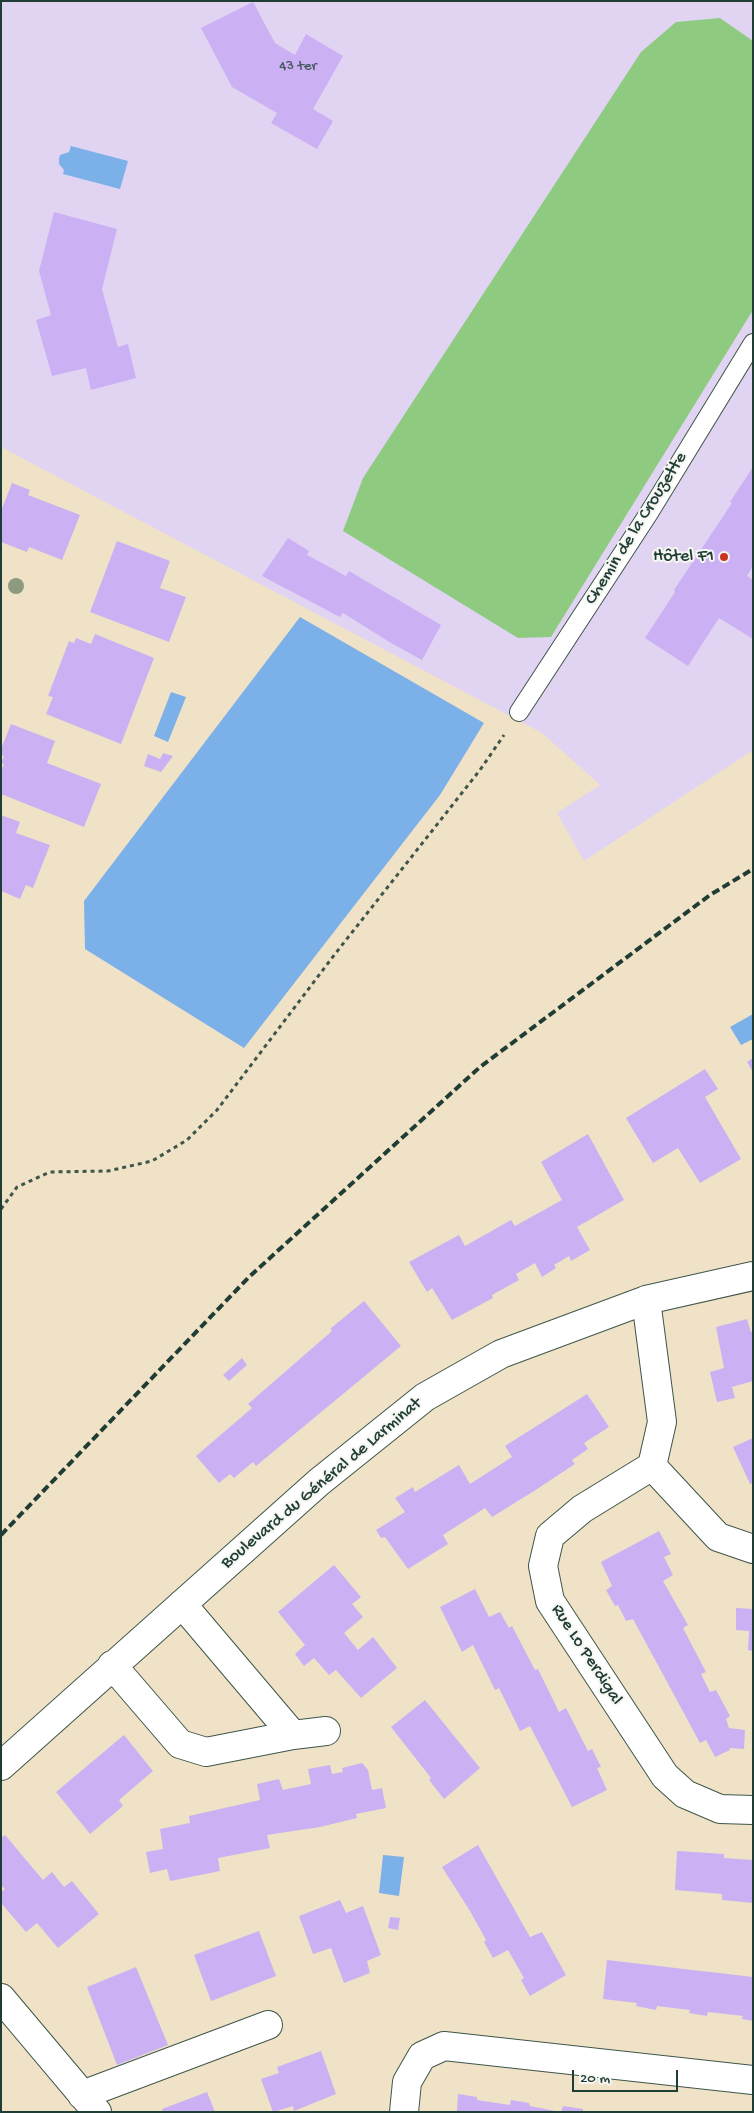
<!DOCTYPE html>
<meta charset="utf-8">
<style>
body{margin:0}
#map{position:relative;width:754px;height:2113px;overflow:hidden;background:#f0e2c6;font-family:"Gochi Hand",sans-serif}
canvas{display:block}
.frame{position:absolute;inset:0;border:2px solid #1f3d34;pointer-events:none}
.scale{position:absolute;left:572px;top:2070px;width:106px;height:22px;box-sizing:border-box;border:2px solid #1f3d34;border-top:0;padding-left:6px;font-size:15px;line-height:18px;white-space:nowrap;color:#1f3d34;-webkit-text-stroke:4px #f6f6f2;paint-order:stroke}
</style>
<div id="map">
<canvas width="754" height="2113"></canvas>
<div class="frame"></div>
<div class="scale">20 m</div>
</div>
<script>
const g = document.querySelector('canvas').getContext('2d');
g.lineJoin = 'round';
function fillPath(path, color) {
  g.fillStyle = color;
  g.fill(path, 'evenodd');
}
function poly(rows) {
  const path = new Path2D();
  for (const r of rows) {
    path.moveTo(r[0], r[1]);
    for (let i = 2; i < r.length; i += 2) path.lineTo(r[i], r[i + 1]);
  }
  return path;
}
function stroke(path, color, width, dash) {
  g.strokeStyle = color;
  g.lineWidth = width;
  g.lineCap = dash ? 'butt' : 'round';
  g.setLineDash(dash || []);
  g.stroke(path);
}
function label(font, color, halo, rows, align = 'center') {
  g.font = font + ' "Gochi Hand",sans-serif';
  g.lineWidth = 4;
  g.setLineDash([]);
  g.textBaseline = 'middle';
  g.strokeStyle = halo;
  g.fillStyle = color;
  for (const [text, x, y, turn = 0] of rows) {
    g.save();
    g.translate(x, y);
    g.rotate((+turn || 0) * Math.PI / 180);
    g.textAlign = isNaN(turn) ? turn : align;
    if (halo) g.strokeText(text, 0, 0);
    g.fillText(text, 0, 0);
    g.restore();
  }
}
fillPath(poly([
 [1,1,753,1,753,750,584,861,557,813,600,785,542,733,1,447]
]), '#e1d4f3');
fillPath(poly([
 [720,18,753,41,753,310,551,637,518,638,343,531,363,478,641,52,676,22]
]), '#8ecb80');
fillPath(poly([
 [71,146,128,161,120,189,63,174,64,170,59,164,59,159,60,155,69,152],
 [300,617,484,723,440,795,244,1048,85,949,84,901],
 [171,692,186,697,168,742,154,736],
 [753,1014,753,1039,741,1045,730,1027],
 [383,1855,404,1857,399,1896,379,1893]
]), '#7cb0e9');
fillPath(poly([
 [253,2,275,43,295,55,306,34,343,56,313,109,333,121,317,149,271,123,277,113,232,87,201,28],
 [54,212,117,229,102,289,118,347,128,344,136,378,91,390,86,368,52,376,36,320,51,315,39,271],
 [753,467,753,566,747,576,753,580,753,639,719,618,688,666,645,638,675,592,674,590,732,503,730,502],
 [12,483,30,490,28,495,80,515,62,560,29,547,27,552,1,542,1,511],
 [288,538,309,551,307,555,346,576,349,571,441,625,422,660,391,643,343,613,340,617,262,576],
 [117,541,170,561,160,588,186,597,169,642,90,612],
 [95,634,154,658,121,744,46,714,53,697,48,696,69,641,74,643,76,638,91,644],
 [11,724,55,741,47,763,101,784,84,827,1,794,1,771,4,764,1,763,4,756,1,755,1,749],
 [163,753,173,756,161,772,144,766,148,754,160,759],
 [1,815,20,822,16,833,50,845,33,888,26,885,20,899,1,891],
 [753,1058,753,1072,747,1062],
 [705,1069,718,1089,705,1097,741,1159,700,1183,678,1148,653,1163,626,1118],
 [588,1134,624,1200,577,1227,590,1250,571,1261,569,1256,554,1265,556,1268,542,1277,535,1263,516,1274,519,1280,492,1295,493,1298,452,1320,432,1288,427,1292,409,1262,459,1235,465,1246,511,1220,515,1226,562,1200,541,1162],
 [364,1301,401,1346,256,1466,253,1462,234,1478,230,1474,219,1483,196,1456,252,1408,248,1404,332,1331,330,1329],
 [747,1319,751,1332,753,1332,753,1381,732,1387,735,1398,717,1402,710,1372,724,1368,716,1327],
 [242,1358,247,1365,229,1381,223,1375],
 [587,1394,609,1427,584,1443,588,1449,572,1460,575,1464,534,1491,492,1517,485,1508,443,1535,448,1544,408,1569,385,1537,381,1538,376,1530,405,1512,395,1498,413,1487,415,1492,459,1465,470,1484,512,1457,505,1446],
 [753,1438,753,1483,750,1484,733,1447],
 [659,1531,671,1554,664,1557,673,1575,663,1581,688,1625,683,1628,706,1672,701,1674,710,1692,716,1690,730,1716,726,1719,729,1728,745,1730,744,1749,729,1748,730,1750,715,1757,706,1740,700,1743,633,1619,626,1621,618,1605,615,1606,606,1590,612,1586,601,1562],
 [334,1565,361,1597,352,1604,363,1617,344,1633,358,1650,373,1637,397,1668,361,1698,336,1670,329,1675,314,1658,304,1666,295,1654,305,1645,278,1612],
 [475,1589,489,1617,500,1612,509,1628,512,1626,535,1670,538,1669,559,1712,566,1708,588,1751,592,1749,601,1767,597,1768,607,1790,572,1807,530,1726,520,1731,499,1688,495,1690,473,1645,462,1652,440,1607],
 [736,1608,753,1609,753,1651,748,1650,749,1631,736,1630],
 [425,1700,480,1768,444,1799,429,1780,431,1778,391,1727],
 [124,1735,153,1771,119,1800,123,1806,90,1834,56,1792],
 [362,1763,368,1770,372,1790,382,1788,386,1808,356,1814,357,1818,320,1827,267,1835,270,1848,218,1858,220,1871,170,1881,167,1869,150,1873,146,1852,163,1849,160,1829,190,1823,189,1816,260,1800,257,1784,279,1779,283,1790,311,1784,308,1769,330,1765,332,1774,343,1772,342,1768],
 [5,1835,43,1880,52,1872,64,1887,72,1881,99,1914,58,1948,37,1923,26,1932,1,1903,1,1892,5,1889,1,1885,1,1838],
 [478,1845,530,1937,542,1932,566,1975,530,1996,521,1980,524,1978,508,1950,493,1958,484,1942,486,1940,470,1911,442,1867],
 [677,1851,724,1854,724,1858,753,1860,753,1903,722,1900,722,1894,675,1890],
 [340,1900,346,1913,363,1906,381,1955,367,1961,370,1973,344,1983,331,1948,313,1954,299,1916],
 [390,1917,400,1918,398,1930,388,1928],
 [259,1931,276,1976,211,2001,194,1955],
 [607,1960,753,1977,753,2021,742,2019,743,2016,708,2012,707,2016,689,2013,690,2010,657,2006,656,2010,636,2006,637,2003,603,1999],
 [136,1967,168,2045,117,2065,87,1987],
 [321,2051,336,2094,294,2111,293,2106,273,2112,261,2079,279,2073,277,2067],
 [207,2092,215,2112,163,2112,162,2109],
 [458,2094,477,2097,477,2100,510,2105,511,2100,529,2103,530,2106,560,2112,457,2112],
 [563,2106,583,2109,583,2112,561,2112]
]), '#cbb1f4');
const lane = poly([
 [519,712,649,513,753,343]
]);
const street = poly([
 [646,1300,662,1422,652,1466,582,1509,550,1536,543,1566,550,1601,665,1776,685,1794,720,1809,753,1810],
 [652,1466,718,1537,753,1549],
 [182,1604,293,1735],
 [112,1665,180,1744,206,1752,293,1735,326,1731],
 [1,1766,319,1482,425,1397,501,1354,646,1300,753,1276],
 [1,1998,97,2112],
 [82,2095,268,2025],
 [404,2112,407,2082,422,2056,444,2046,753,2080]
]);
stroke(lane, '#3e564a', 20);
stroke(street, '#3e564a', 30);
stroke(poly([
 [1,1209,17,1187,50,1172,108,1171,152,1161,187,1140,217,1110,335,954,480,770,504,735]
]), '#3e564a', 3, [4, 4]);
stroke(lane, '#fff', 18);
stroke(street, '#fff', 28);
stroke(poly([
 [1,1535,249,1277,480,1067,710,895,753,869]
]), '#1f3d34', 4, [8, 4]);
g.fillStyle = '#8c9a80';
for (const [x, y] of [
 [16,586]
]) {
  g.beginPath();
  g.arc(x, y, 8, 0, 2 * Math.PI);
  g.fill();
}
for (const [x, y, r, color] of [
 [724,557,5,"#c8321e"]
]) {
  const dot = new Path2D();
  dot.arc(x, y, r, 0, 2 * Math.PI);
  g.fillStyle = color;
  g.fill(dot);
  stroke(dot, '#f6f6f2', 2);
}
label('15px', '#4a5a64', null, [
 ["43 ter",298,67]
]);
label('18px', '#1f3d34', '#f6f6f2', [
 ["Chemin de la Crouzette",637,529,-58],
 ["Boulevard du Général de Larminat",322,1484,-40],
 ["Rue Lo Perdigal",586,1655,57]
]);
label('18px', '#1f3d34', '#f6f6f2', [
 ["Hôtel F1",714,557]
], 'right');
</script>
